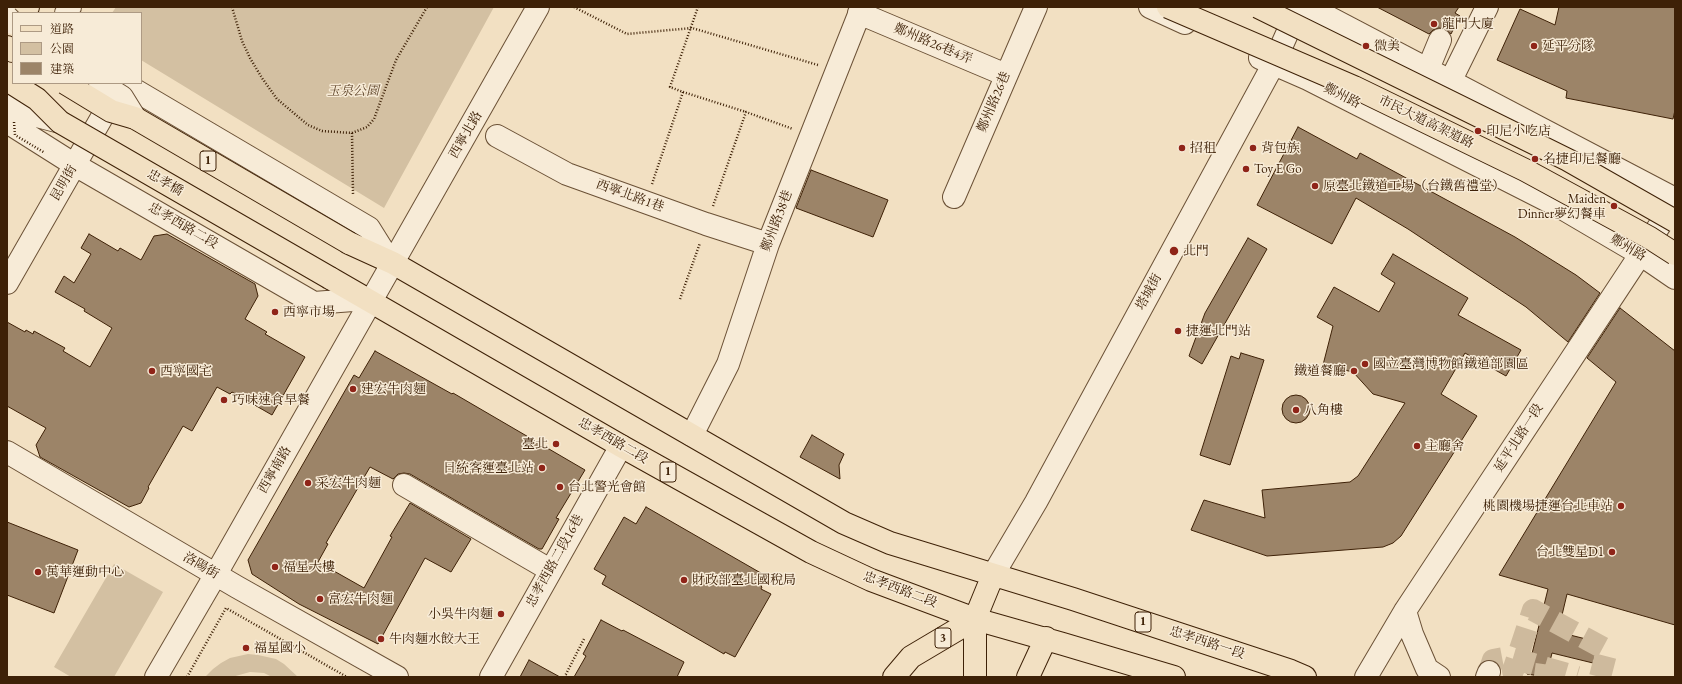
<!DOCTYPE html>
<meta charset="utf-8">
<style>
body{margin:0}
#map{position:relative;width:1682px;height:684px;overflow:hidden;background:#f2e0c2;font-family:"EB Garamond","Noto Serif TC",serif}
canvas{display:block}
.frame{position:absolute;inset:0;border:8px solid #3e2107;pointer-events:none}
.legend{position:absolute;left:12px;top:12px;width:130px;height:72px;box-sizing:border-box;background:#f7ebd7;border:1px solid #ad9a84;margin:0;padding:5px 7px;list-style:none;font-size:12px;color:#3e2107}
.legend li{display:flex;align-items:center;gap:8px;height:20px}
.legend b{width:20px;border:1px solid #ad9a84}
</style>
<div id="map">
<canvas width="1682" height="684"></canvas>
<div class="frame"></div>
<ul class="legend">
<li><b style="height:5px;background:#f2e0c2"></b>道路</li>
<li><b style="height:11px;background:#d3c0a2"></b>公園</li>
<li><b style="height:11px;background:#9c8468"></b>建築</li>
</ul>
</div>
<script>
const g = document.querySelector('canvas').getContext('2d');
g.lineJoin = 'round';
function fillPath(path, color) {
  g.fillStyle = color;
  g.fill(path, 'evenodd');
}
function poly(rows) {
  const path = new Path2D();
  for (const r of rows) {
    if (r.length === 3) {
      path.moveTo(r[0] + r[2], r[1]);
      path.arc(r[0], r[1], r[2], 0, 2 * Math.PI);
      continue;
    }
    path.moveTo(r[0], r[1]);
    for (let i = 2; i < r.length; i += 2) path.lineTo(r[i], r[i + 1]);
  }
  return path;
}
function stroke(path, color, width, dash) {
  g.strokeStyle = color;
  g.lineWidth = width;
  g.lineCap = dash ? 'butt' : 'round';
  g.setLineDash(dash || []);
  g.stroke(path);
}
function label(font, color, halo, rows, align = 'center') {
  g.font = font + ' "EB Garamond","Noto Serif TC",serif';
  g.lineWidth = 3;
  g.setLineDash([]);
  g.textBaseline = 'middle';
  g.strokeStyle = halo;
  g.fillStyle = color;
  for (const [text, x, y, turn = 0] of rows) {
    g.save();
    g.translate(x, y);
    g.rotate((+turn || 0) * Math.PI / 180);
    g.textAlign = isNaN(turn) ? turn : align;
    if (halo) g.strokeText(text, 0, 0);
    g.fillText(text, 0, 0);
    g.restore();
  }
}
fillPath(poly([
 [116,7,494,7,384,208,141,60,141,13,112,13],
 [114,564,163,592,114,677,71,677,54,667],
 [248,654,258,655,276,659,284,664,298,677,272,677,264,673,250,672,232,677,205,677,213,669,221,663,230,658]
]), '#d3c0a2');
const building = poly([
 [1377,7,1459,7,1455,13,1460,16,1451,34,1445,29,1439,28,1433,30,1429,34,1377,7],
 [1559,7,1675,7,1675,110,1673,119,1566,98,1567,91,1497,60,1520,9,1555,25,1559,7],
 [1298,127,1357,159,1360,153,1515,237,1576,275,1600,293,1568,342,1526,307,1408,229,1356,198,1332,244,1257,205,1298,127],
 [811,170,888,200,873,237,796,208,811,170],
 [89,234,118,251,120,248,141,260,154,236,167,234,255,284,258,296,245,319,267,332,265,334,305,357,272,415,232,392,230,394,217,387,192,431,183,426,148,487,149,488,141,503,129,507,40,457,36,445,46,428,7,406,7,322,25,332,26,330,33,334,34,331,65,348,63,351,90,367,112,328,84,311,85,309,55,292,64,276,74,283,91,254,81,248,89,234],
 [1248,238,1267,249,1202,364,1189,356,1205,313,1248,238],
 [1393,254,1468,298,1458,315,1521,350,1506,376,1465,353,1441,394,1477,416,1401,536,1393,543,1383,547,1267,556,1191,530,1204,500,1265,518,1262,490,1350,482,1358,476,1405,403,1373,394,1353,372,1323,365,1333,326,1317,317,1334,287,1379,312,1395,283,1381,274,1393,254],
 [1620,308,1675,351,1675,625,1567,594,1558,632,1598,642,1593,663,1552,653,1546,677,1527,674,1548,589,1499,575,1616,382,1587,358,1620,308],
 [375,351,452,394,453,393,585,470,556,518,559,519,542,549,539,549,410,474,404,473,398,474,393,479,370,467,326,543,328,544,318,562,364,588,392,537,390,536,410,503,471,539,451,572,425,558,378,644,299,604,252,574,248,560,354,375,359,378,375,351],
 [1241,353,1264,360,1230,465,1200,455,1231,356,1239,359,1241,353],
 [1296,409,14],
 [812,435,844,454,839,465,840,479,800,457,812,435],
 [646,507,766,576,761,586,762,587,761,589,771,594,735,657,725,652,724,654,602,584,606,576,594,569,624,517,636,524,646,507],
 [7,522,78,550,54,613,7,595,7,522],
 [601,620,622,631,623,630,684,662,677,677,574,677,586,656,583,654,601,620],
 [529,660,560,677,520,677,529,660]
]);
fillPath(building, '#9c8468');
stroke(building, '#3e2107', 1);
stroke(poly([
 [1489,672,1493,660,1509,657,1577,677],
 [1556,677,1513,671,1533,610,1607,650,1600,677]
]), '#ceba9d', 22, [22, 11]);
const minor = poly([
 [1150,7,1185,23],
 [1309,7,1675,199],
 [66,13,70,7],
 [859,13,1006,75],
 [1260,58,1308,79,1560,207,1640,254,1675,278],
 [1428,69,1440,40],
 [1451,80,1487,7],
 [123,83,369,228,389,260],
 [7,104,22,112,60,122],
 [7,122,75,165,314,303,366,299],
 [497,136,567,174,706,224,768,244],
 [954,197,1036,7],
 [7,283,117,91],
 [692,435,728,364,768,244,862,7],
 [7,452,237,587,397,677],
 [404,485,550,570],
 [993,575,1036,502,1273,65,1299,7],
 [1405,611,1412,634,1427,669,1439,677],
 [156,677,216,574,538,7],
 [491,677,621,446],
 [1366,677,1405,611,1675,202],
 [1487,677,1489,672]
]);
const major = poly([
 [7,47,13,51],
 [349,243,393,263,844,523,890,543,1073,599,1291,671,1305,677],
 [330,278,621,446,811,552,871,580,975,619,1063,644,1174,677],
 [894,677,911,657,975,619],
 [975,677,975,619,993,575],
 [1028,677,1046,638]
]);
const highway = poly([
 [22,13,28,7]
]);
stroke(minor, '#6b5136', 24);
stroke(major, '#3e2107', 24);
stroke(highway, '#3e2107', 24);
stroke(poly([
 [232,7,242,41,250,58,262,78,277,99,308,125,322,131,352,133,353,194],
 [574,7,627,34,692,28,818,65],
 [683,92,746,112],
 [352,133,367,127,374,119,396,60,427,7],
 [652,184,683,92,670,87,698,7],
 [713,206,746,112,793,129],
 [680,299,700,243],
 [187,677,226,608,347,677],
 [566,677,565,676,584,639]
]), '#3e2107', 2.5, [1, 2]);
stroke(minor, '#f7ebd7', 22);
stroke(major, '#f2e0c2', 22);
stroke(highway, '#f2e0c2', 22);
const minorBridge = poly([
 [7,17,13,23],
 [100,83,122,97,135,118]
]);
const majorBridge = poly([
 [7,80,37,99,60,122,330,278],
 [65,83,111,111,135,118,349,243]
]);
const highwayBridge = poly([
 [1168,7,1354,87,1525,170,1650,238,1675,254],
 [1258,7,1568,160,1675,221]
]);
stroke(minorBridge, '#6b5136', 24, []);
stroke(majorBridge, '#3e2107', 24, []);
stroke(highwayBridge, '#3e2107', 24, []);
stroke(poly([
 [14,122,15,135,45,153]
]), '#3e2107', 2.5, [1, 2]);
stroke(minorBridge, '#f7ebd7', 22);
stroke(majorBridge, '#f2e0c2', 22);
stroke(highwayBridge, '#f2e0c2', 22);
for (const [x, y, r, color] of [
 [1434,24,4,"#8f2418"],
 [1366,46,4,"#8f2418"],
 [1534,46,4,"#8f2418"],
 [1478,131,4,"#8f2418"],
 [1182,148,4,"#8f2418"],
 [1253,148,4,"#8f2418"],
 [1535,159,4,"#8f2418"],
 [1246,169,4,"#8f2418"],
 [1315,186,4,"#8f2418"],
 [1614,206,4,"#8f2418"],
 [1174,251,5,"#8f2418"],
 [275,312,4,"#8f2418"],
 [1178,331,4,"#8f2418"],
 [1365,364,4,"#8f2418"],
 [152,371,4,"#8f2418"],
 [1354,371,4,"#8f2418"],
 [353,389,4,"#8f2418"],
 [224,400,4,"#8f2418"],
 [1296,410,4,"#8f2418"],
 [556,444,4,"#8f2418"],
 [1417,446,4,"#8f2418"],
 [542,468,4,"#8f2418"],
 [308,483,4,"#8f2418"],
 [560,487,4,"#8f2418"],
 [1621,506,4,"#8f2418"],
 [1612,552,4,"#8f2418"],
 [275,567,4,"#8f2418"],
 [38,572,4,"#8f2418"],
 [684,580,4,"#8f2418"],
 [320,599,4,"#8f2418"],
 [501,614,4,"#8f2418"],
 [381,639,4,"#8f2418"],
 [246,648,4,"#8f2418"]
]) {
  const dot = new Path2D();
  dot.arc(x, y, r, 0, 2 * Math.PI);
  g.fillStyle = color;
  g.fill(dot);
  stroke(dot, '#f7ebd7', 1.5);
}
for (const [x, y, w] of [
 [208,161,16],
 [668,472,16],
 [1143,622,16],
 [943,638,16]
]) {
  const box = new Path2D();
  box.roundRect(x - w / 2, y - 10, w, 20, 3);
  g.fillStyle = '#f7ebd7';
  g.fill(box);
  stroke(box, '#3e2107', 1);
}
label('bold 12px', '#3e2107', null, [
 ["1",208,161],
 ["1",668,472],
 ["1",1143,622],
 ["3",943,638]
]);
label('13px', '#3e2107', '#f7ebd7', [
 ["龍門大廈",1442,24],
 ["微美",1374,46],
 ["延平分隊",1542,46],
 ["印尼小吃店",1486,131],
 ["招租",1190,148],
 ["背包族",1261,148],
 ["名捷印尼餐廳",1543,159],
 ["Toy E Go",1254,169],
 ["原臺北鐵道工場（台鐵舊禮堂）",1323,186],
 ["Maiden",1606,199,"right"],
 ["Dinner夢幻餐車",1606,214,"right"],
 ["北門",1183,251],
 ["西寧市場",283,312],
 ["捷運北門站",1186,331],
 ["國立臺灣博物館鐵道部園區",1373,364],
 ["西寧國宅",160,371],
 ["鐵道餐廳",1346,371,"right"],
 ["建宏牛肉麵",361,389],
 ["巧味速食早餐",232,400],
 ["八角樓",1304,410],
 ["臺北",548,444,"right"],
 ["主廳舍",1425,446],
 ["日統客運臺北站",534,468,"right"],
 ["采宏牛肉麵",316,483],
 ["台北警光會館",568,487],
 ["桃園機場捷運台北車站",1613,506,"right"],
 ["台北雙星D1",1604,552,"right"],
 ["福星大樓",283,567],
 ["萬華運動中心",46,572],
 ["財政部臺北國稅局",692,580],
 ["富宏牛肉麵",328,599],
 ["小吳牛肉麵",493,614,"right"],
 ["牛肉麵水餃大王",389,639],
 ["福星國小",254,648]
], 'left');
label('13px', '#3e2107', '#f7ebd7', [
 ["鄭州路26巷4弄",933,44,23],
 ["鄭州路",1342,96,27],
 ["鄭州路26巷",994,102,-67],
 ["市民大道高架道路",1426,122,26],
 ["西寧北路",466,135,-60],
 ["昆明街",64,183,-60],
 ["忠孝橋",165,183,30],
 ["西寧北路1巷",630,196,20],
 ["鄭州路38巷",777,221,-69],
 ["忠孝西路二段",183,226,30],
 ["鄭州路",1628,248,31],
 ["塔城街",1149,292,-61],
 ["延平北路一段",1519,438,-57],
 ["忠孝西路二段",613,441,30],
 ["西寧南路",275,470,-60],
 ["忠孝西路二段16巷",555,561,-61],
 ["洛陽街",201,566,30],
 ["忠孝西路二段",900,590,21],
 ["忠孝西路一段",1207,643,18]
]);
label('italic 13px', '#63492e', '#f7ebd7', [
 ["玉泉公園",353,91]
]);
</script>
